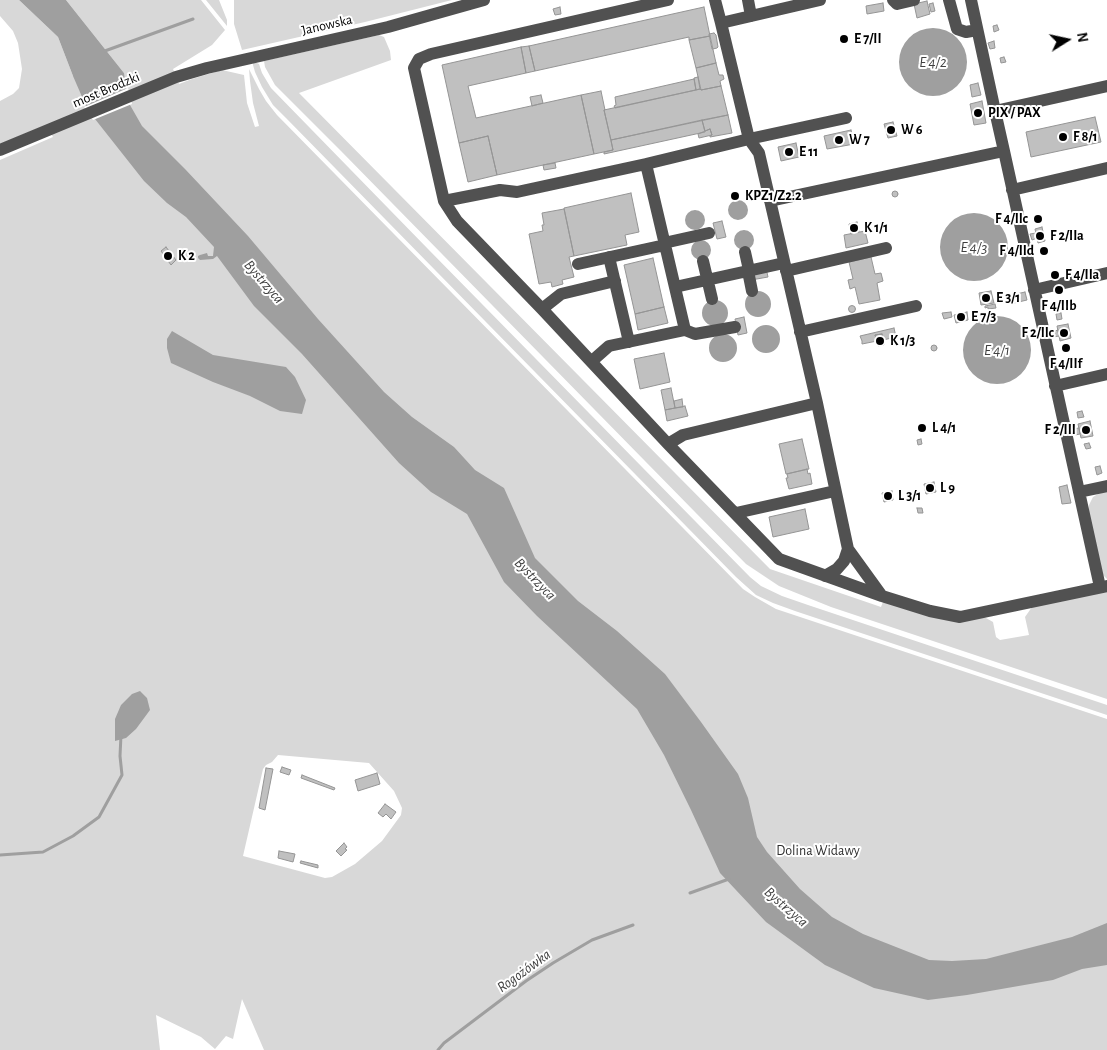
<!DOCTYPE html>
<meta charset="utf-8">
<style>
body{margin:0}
#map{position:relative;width:1107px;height:1050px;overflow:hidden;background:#fff;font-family:"Alegreya Sans",sans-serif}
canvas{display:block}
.north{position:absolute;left:1042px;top:15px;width:50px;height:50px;-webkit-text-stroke:4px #fff;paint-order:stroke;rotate:80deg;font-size:14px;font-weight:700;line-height:20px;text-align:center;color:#000}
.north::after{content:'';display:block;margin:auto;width:18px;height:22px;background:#000;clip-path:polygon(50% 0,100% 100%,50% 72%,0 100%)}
</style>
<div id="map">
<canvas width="1107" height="1050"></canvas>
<div class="north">N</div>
</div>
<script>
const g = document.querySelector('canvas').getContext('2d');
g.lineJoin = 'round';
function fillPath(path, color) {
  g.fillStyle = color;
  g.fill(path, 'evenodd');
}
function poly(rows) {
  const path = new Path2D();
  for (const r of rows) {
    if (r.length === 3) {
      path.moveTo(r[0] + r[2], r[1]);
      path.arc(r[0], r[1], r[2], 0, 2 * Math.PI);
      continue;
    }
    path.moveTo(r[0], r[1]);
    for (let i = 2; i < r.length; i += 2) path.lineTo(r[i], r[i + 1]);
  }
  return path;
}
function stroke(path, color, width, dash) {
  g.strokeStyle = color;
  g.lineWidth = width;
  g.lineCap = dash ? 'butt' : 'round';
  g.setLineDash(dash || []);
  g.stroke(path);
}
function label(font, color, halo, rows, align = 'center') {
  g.font = font + ' "Alegreya Sans",sans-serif';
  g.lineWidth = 4;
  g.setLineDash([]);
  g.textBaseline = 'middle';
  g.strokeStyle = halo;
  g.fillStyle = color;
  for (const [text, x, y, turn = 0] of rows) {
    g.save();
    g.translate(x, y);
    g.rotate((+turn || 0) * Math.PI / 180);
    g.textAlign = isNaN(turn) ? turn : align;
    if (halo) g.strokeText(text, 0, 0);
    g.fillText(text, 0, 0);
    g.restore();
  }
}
fillPath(poly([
 [0,0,19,0,58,37,73,76,124,73,66,0,201,0,225,30,212,45,173,69,179,84,192,79,222,70,244,75,247,103,255,127,259,126,253,103,250,81,249,69,259,89,266,101,277,115,743,589,755,597,776,609,1107,719,1107,1050,264,1050,242,999,233,1039,226,1036,215,1049,201,1037,156,1015,160,1050,0,1050,0,160,53,137,46,125,0,144,0,101,13,94,19,88,22,69,18,43,13,31,0,16],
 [278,755,369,763,394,791,402,808,401,815,382,841,355,864,332,877,325,878,243,856,263,769,266,765,272,762],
 [206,0,219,0,227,20,227,26],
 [234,0,452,0,365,22,242,50,234,24],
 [379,35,384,37,390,51,391,60,299,93,770,569,881,607,883,602,986,618,993,622,996,637,1000,640,1029,635,1025,617,1032,607,1107,591,1107,699,831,607,779,586,746,564,341,151,275,85,265,67,264,61],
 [253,63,257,63,259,64,262,73,271,88,428,249,750,577,761,586,782,596,808,605,1107,705,1107,715,795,611,773,603,756,595,736,577,286,118,273,105,262,87,255,72,253,65],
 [1107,490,1107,579,1103,575,1088,512,1089,505,1093,497,1103,491]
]), '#d8d8d8');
fillPath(poly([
 [19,0,66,0,124,73,126,89,130,105,142,126,185,169,248,236,318,319,384,392,412,417,454,447,475,470,504,488,535,558,578,601,617,631,665,674,701,722,738,774,748,798,757,837,767,852,800,889,832,917,863,934,929,960,952,961,986,959,1072,937,1107,923,1107,965,1082,969,1053,980,967,995,928,1000,874,988,825,965,766,922,720,873,691,810,664,755,637,709,537,616,504,582,467,514,431,492,399,463,302,354,254,306,217,256,213,259,200,260,198,258,198,256,200,255,207,253,208,256,213,256,214,247,186,217,167,203,144,181,95,119,86,106,73,76,58,37],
 [933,62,34],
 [738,210,10],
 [695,220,10],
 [974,247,34],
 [744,240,10],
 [701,250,10],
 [758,304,13],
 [715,313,13],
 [997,350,34],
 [766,339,14],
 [172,331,213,355,286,367,295,377,306,400,302,414,280,411,250,396,213,382,171,363,167,348,167,339],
 [723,348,14],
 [140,691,147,698,150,710,136,729,126,738,115,741,115,719,121,705,132,694]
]), '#9f9f9f');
fillPath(poly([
 [128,88,132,104,93,120,84,107]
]), '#fff');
stroke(poly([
 [102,52,193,19],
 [0,855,43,852,73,836,99,817,122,775,120,756,121,735],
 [690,893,729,879],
 [438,1050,444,1043,526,981,553,963,592,940,633,925]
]), '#9f9f9f', 3);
const building = poly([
 [927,1,930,14,917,18,914,4,927,1],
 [883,3,884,11,867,14,866,6,883,3],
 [933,3,935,11,931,12,929,4,933,3],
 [560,7,561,14,555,15,553,9,560,7],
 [704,7,710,36,689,40,689,37,535,71,529,46,704,7],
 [997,25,999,30,994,32,993,26,997,25],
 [714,33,716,35,718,47,717,48,713,49,712,49,709,34,714,33],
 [710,36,716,63,696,68,689,40,710,36],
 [994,41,995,48,990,49,988,43,994,41],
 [529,46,535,71,526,73,521,47,529,46],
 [521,47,526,73,468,86,476,118,581,95,594,154,497,175,488,136,459,143,442,65,521,47],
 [1004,57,1006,62,1001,63,1000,58,1004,57],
 [716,63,719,75,723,75,724,79,720,81,721,86,701,90,696,68,716,63],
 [698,77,700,89,696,90,694,78,698,77],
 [694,79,696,90,615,108,614,106,616,105,615,97,694,79],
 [978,83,981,95,972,97,970,85,978,83],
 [721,86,728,115,611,140,604,110,700,89,701,90,721,86],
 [601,91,605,110,604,110,613,150,594,154,581,95,601,91],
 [541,95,543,103,532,106,530,97,541,95],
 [982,101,986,123,974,125,970,104,982,101],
 [728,115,732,133,710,137,710,136,712,135,710,129,705,131,702,120,728,115],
 [1095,117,1101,142,1031,157,1026,132,1095,117],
 [702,120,705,132,604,154,604,152,613,150,611,140,702,120],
 [893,122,897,136,888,138,884,124,893,122],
 [710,129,712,135,699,138,698,134,710,129],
 [851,130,854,144,827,149,824,136,851,130],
 [488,136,497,175,468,182,459,143,488,136],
 [796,143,799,157,781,161,778,147,796,143],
 [555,163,556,168,544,170,543,165,555,163],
 [895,194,3],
 [631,193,639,232,625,235,627,245,574,256,564,208,631,193],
 [738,193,739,198,733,199,732,194,738,193],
 [564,209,574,256,569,257,574,277,562,280,563,284,552,287,551,282,539,284,529,234,543,231,542,225,544,225,542,213,564,209],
 [1039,216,1041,221,1036,222,1034,217,1039,216],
 [722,221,726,237,717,239,713,223,722,221],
 [857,222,859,232,851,234,849,224,857,222],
 [1042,227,1045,241,1038,243,1035,229,1042,227],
 [865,231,868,243,846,248,844,235,865,231],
 [1036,233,1037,238,1032,240,1030,234,1036,233],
 [166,247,176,260,171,265,161,251,166,247],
 [1046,247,1048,253,1043,254,1041,248,1046,247],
 [871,257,875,274,881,273,883,281,877,283,880,300,859,304,855,287,850,289,848,280,853,279,849,262,871,257],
 [653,258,664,307,635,314,624,265,653,258],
 [766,268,768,277,751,280,749,272,766,268],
 [1057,271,1059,278,1054,279,1052,272,1057,271],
 [991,291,994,303,981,305,979,293,991,291],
 [1025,292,1027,300,1010,304,1008,296,1025,292],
 [995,304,996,308,988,309,988,307,985,308,985,306,995,304],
 [852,309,3.5],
 [664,307,668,323,638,330,635,314,664,307],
 [951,312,952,317,944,319,942,313,951,312],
 [967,312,968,320,956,323,954,315,967,312],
 [1061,313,1062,319,1057,320,1056,314,1061,313],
 [744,317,747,333,738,335,735,319,744,317],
 [1068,324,1071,338,1060,341,1057,326,1068,324],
 [894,328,896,337,883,340,882,334,875,335,877,341,862,344,862,341,860,336,894,328],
 [1058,330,1059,336,1053,337,1052,332,1058,330],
 [882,334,884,345,878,346,875,335,882,334],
 [934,348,3],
 [1068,345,1069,350,1064,352,1063,346,1068,345],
 [664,353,670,382,640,389,634,359,664,353],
 [671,388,675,408,665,410,661,390,671,388],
 [682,399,683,407,675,408,674,401,682,399],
 [685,406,688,416,667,421,665,410,685,406],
 [1082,411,1084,417,1078,418,1077,412,1082,411],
 [1090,421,1093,436,1081,438,1078,424,1090,421],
 [923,424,924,430,920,431,919,425,923,424],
 [1079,428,1080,434,1075,435,1073,429,1079,428],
 [802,439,809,469,786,474,779,444,802,439],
 [921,439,922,444,918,445,917,440,921,439],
 [1089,443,1091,448,1086,449,1084,444,1089,443],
 [1100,466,1102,473,1097,475,1095,467,1100,466],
 [807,469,808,474,810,473,812,484,789,489,786,478,788,478,787,474,807,469],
 [934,482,936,492,926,494,924,484,934,482],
 [1067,485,1071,503,1062,504,1059,487,1067,485],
 [892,491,893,500,884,502,882,493,892,491],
 [917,508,922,508,923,513,918,513,917,508],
 [805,509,809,529,773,537,769,517,805,509],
 [282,767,291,770,289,775,280,772,282,767],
 [266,768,273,769,265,810,259,808,266,768],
 [377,773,380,784,358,791,355,780,377,773],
 [302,775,335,788,334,790,301,778,302,775],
 [385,804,396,812,391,819,386,814,383,817,378,813,385,804],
 [344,843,347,847,345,849,347,850,341,856,336,851,344,843],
 [279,851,295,854,293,862,278,858,279,851],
 [301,861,318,865,318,868,300,863,301,861]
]);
fillPath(building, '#c0c0c0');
stroke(building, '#959595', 1);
stroke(poly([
 [668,0,431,54,419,59,414,68,444,201,457,221,542,309,668,444,779,559,882,596,930,611,960,617,1107,586],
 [715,0,721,23],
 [748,0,751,16],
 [820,0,721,23,749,139,759,153,817,403,848,549,882,596],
 [893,0,897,4,914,0],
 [949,0,957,29,966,32,977,30],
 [971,0,995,111,1107,86],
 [0,150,176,77,207,68,388,27,484,0],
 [1004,151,1100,587],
 [1012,190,1107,168],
 [444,201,500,190,517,192,646,164],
 [770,201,1004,151,995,111],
 [664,243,709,233],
 [745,252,749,270],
 [609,257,629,342],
 [703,261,712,299],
 [578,264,665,245],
 [748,271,752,291],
 [786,271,886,248],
 [675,287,784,263],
 [1034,290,1107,273],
 [542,309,561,294,615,281],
 [685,330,695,334,735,327],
 [800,332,916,306],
 [592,361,609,346,685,330,646,164,749,139,846,118],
 [1055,386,1107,374],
 [668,444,683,435,817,403],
 [1079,492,1107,486],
 [736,513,835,491],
 [825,576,837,569,844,561,848,549]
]), '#515151', 12);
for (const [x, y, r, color] of [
 [844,39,5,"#000"],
 [978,113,5,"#000"],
 [891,130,5,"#000"],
 [1063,137,5,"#000"],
 [839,140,5,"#000"],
 [789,152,5,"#000"],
 [735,196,5,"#000"],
 [1038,219,5,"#000"],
 [854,228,5,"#000"],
 [1040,236,5,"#000"],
 [1044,251,5,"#000"],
 [168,256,5,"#000"],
 [1055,275,5,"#000"],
 [1059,290,5,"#000"],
 [986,298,5,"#000"],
 [961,317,5,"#000"],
 [1064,333,5,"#000"],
 [880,341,5,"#000"],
 [1066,348,5,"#000"],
 [922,428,5,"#000"],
 [1086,430,5,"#000"],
 [930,488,5,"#000"],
 [888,496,5,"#000"]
]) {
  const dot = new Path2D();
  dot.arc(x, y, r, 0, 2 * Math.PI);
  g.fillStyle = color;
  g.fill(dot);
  stroke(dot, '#fff', 2);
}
label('14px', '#000', '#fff', [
 ["Janowska",327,25,-13],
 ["most Brodzki",106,90,-23]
]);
label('bold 14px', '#000', '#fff', [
 ["E 7/II",854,39],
 ["PIX / PAX",988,113],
 ["W 6",901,130],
 ["F 8/1",1073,137],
 ["W 7",849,140],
 ["E 11",799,152],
 ["KPZ1/Z2.2",745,196],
 ["F 4/IIc",1028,219,"right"],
 ["K 1/1",864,228],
 ["F 2/IIa",1050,236],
 ["F 4/IId",1034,251,"right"],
 ["K 2",178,256],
 ["F 4/IIa",1065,275],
 ["E 3/1",996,298],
 ["F 4/IIb",1059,306,"center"],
 ["E 7/3",971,317],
 ["F 2/IIc",1054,333,"right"],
 ["K 1/3",890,341],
 ["F 4/IIf",1066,364,"center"],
 ["L 4/1",932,428],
 ["F 2/III",1076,430,"right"],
 ["L 9",940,488],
 ["L 3/1",898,496]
], 'left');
label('14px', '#2f2f2f', '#fff', [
 ["Dolina Widawy",818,851]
]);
label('italic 15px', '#404040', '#fff', [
 ["E 4/2",933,62],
 ["E 4/3",974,247],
 ["Bystrzyca",264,282,49],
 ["E 4/1",997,350],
 ["Bystrzyca",535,579,46],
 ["Bystrzyca",786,907,41],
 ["Rogożówka",524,971,-36]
]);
</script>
